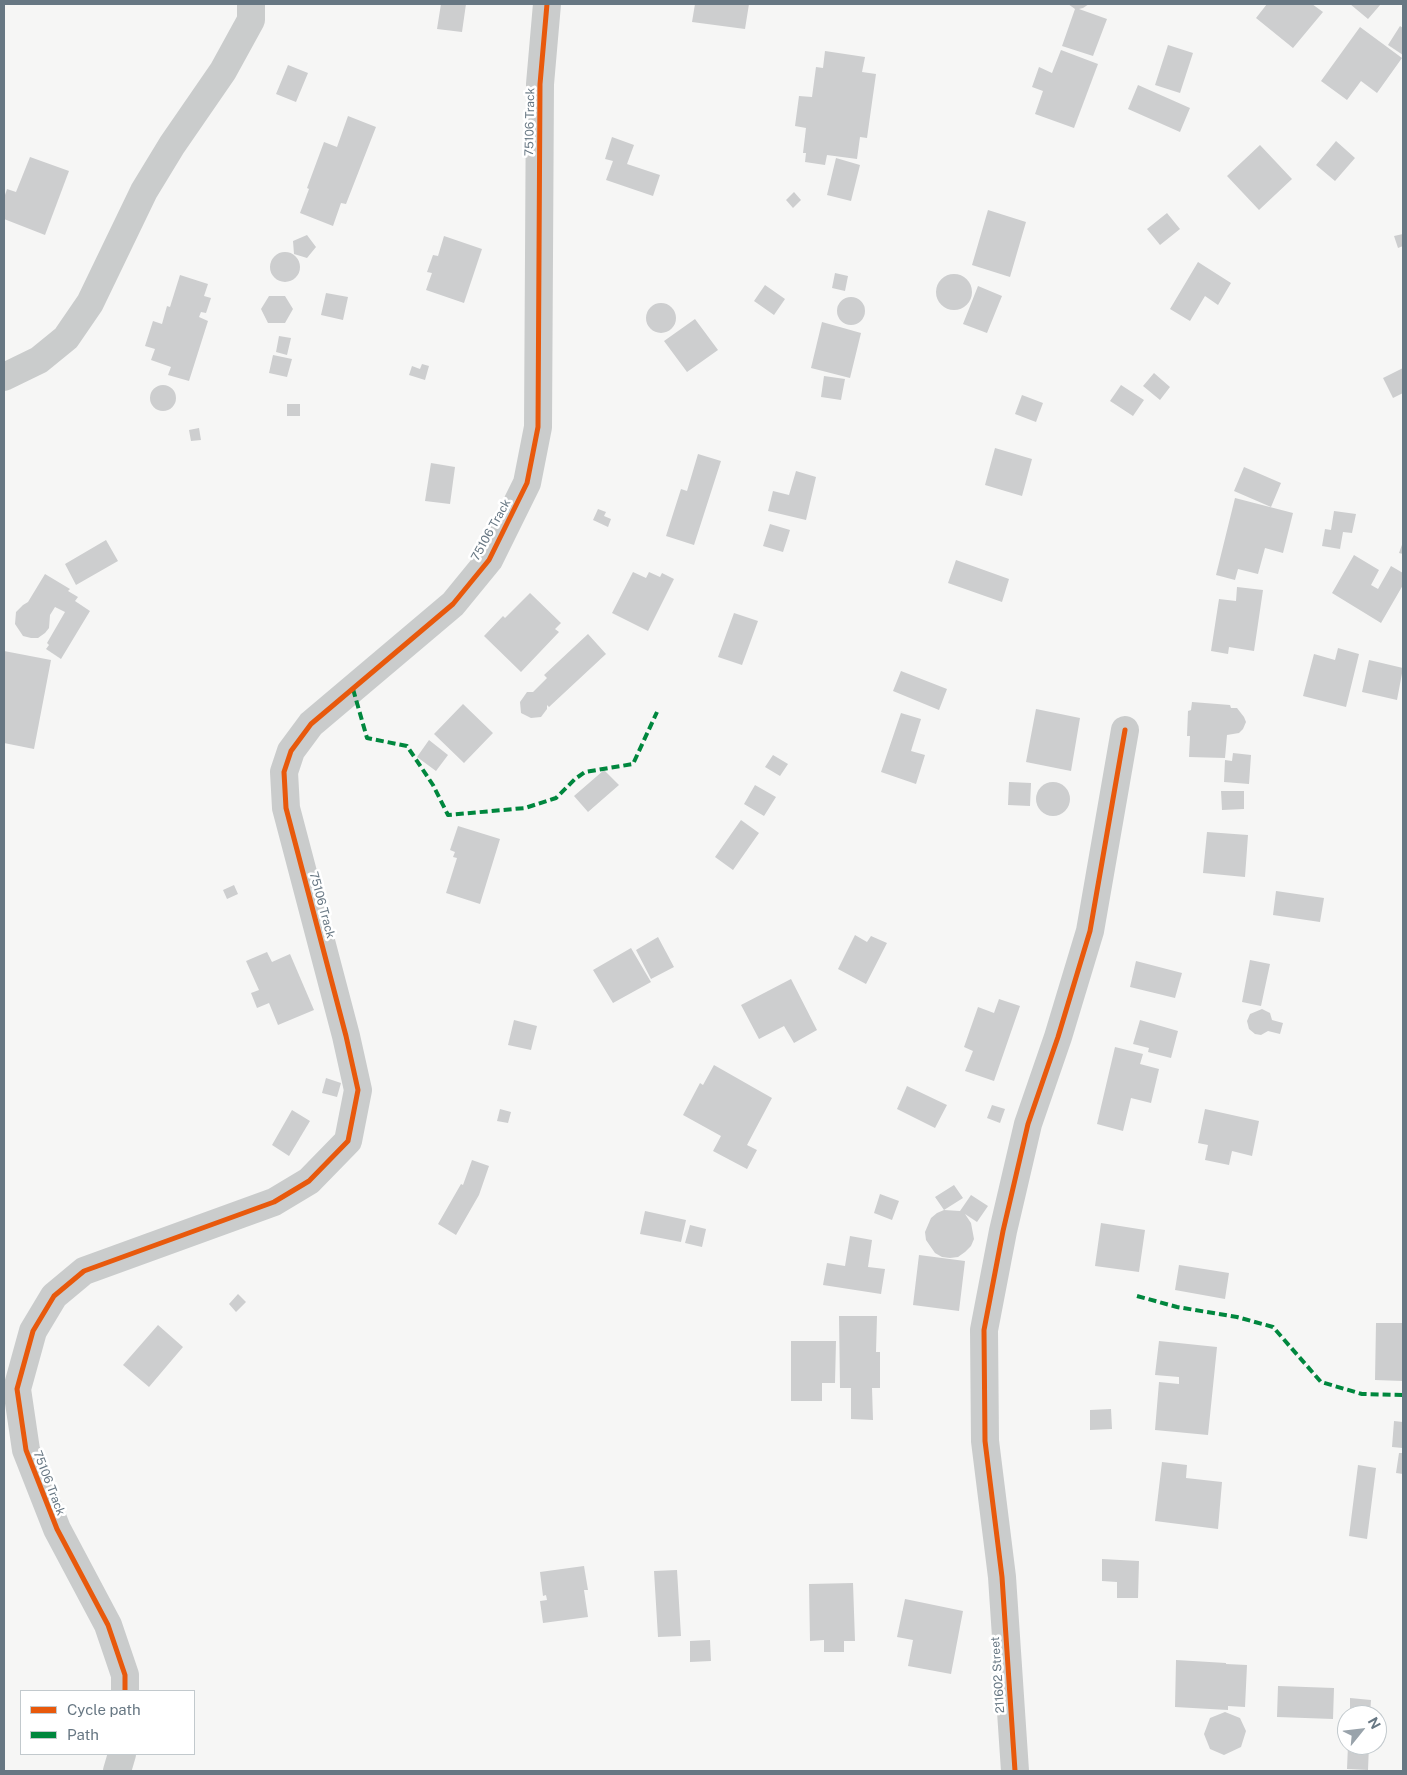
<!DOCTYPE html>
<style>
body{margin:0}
#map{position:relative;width:1407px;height:1775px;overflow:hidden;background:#f6f6f5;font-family:"Public Sans",sans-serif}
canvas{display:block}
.frame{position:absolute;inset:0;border:5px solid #677783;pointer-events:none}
.legend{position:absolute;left:20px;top:1690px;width:175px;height:65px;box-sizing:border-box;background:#fff;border:1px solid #c2c9cd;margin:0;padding:6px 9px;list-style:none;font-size:15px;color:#677783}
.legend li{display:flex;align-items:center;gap:10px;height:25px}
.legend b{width:25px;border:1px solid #c2c9cd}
.north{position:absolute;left:1337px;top:1705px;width:50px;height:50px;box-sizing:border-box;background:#fff;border:1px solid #c2c9cd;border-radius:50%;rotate:61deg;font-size:14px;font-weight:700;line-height:20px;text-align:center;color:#677783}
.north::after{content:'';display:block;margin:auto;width:18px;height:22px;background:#99a3ab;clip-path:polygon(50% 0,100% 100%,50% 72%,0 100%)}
</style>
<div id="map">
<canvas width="1407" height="1775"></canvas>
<div class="frame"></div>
<ul class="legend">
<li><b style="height:6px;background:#e8590c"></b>Cycle path</li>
<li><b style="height:6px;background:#00873e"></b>Path</li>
</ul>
<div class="north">N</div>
</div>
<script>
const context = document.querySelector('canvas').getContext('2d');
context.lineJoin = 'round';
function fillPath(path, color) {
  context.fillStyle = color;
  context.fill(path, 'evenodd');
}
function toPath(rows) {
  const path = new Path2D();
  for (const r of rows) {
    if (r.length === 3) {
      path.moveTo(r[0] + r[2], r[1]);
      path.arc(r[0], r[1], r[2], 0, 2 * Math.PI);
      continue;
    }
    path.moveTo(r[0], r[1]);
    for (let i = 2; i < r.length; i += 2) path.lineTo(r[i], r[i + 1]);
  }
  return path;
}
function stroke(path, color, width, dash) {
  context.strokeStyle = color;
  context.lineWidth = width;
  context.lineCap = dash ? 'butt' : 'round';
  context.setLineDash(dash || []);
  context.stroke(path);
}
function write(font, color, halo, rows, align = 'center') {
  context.font = font + ' "Public Sans",sans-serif';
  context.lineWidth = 5;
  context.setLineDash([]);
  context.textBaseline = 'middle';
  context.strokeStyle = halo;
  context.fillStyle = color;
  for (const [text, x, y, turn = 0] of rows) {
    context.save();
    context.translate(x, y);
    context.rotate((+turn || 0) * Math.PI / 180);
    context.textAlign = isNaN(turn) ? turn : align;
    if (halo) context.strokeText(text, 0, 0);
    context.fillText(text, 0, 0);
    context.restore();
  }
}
fillPath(toPath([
 [441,4,466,4,462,32,437,29],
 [695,4,749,4,745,29,692,22],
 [1068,4,1089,4,1083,8,1079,9,1107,19,1093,56,1062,46,1075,9],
 [1267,4,1312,4,1323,12,1293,48,1256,18],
 [1350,4,1381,4,1368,19],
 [1400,26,1403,28,1403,55,1388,45],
 [1360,27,1402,58,1377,93,1361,81,1347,100,1321,81],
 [1168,45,1193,53,1180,93,1155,85],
 [1061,50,1098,64,1074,128,1035,114,1043,91,1032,87,1039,67,1052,73],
 [825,51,865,57,862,72,876,74,867,138,860,137,857,159,827,155,825,165,805,162,806,153,803,153,806,128,795,126,799,96,812,97,816,67,823,68],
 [288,65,308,73,296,102,276,94],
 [1138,85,1190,108,1180,132,1128,109],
 [348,116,376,127,346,204,341,203,333,226,300,213,309,189,307,188,324,142,337,147],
 [612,137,634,145,627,164,660,175,653,196,606,180,613,161,605,159],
 [1336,141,1355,158,1335,181,1316,165],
 [1260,145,1292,179,1259,210,1227,176],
 [30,157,69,171,45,235,4,219,4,198,7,189,16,192],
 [836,158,860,165,851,201,827,195],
 [794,192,801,200,793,208,786,200],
 [988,210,1026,222,1010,277,972,265],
 [1167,213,1180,229,1160,245,1147,229],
 [1403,234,1403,246,1398,248,1394,236],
 [307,235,316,247,307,258,294,254,293,241],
 [444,236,482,249,464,303,426,290,432,273,427,272,433,255,438,256],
 [285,267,15],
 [1198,262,1231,283,1218,305,1205,296,1190,321,1170,309],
 [835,273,848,276,845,291,832,288],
 [954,292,18],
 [180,275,208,284,204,296,211,298,206,313,201,312,199,317,208,321,189,381,168,375,171,367,151,360,155,349,145,346,153,321,162,324,167,306,170,307],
 [765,285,785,299,774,315,754,301],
 [978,286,1002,296,987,333,963,324],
 [326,293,348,297,343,320,321,315],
 [269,296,285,296,293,309,285,323,268,323,261,309],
 [851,311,14],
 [661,318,15],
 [695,319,718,350,687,372,664,341],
 [822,322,861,333,850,378,811,368],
 [279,336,291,338,287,355,276,352],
 [273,355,292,359,287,377,269,373],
 [422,364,429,366,425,380,409,375,412,366,420,369],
 [1403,368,1403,393,1393,398,1383,378],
 [1154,373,1170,387,1160,400,1143,386],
 [824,376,845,379,841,400,821,397],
 [1121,385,1144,400,1133,416,1110,401],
 [163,398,13],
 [1022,395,1043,403,1036,422,1015,414],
 [287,404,300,404,300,416,287,416],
 [199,428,201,440,191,441,189,430],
 [995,448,1032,459,1022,496,985,485],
 [698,454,721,461,694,545,666,536,681,489,687,491],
 [431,463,455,467,450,504,425,501],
 [1244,467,1281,483,1271,507,1234,491],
 [796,471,816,477,806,520,768,511,773,491,789,495],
 [1235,498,1293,513,1283,553,1265,548,1258,574,1238,569,1235,580,1216,575],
 [598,509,606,512,604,516,611,519,608,527,593,520],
 [1334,511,1356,514,1352,533,1343,532,1340,549,1322,546,1325,529,1331,530],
 [770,524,790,530,783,552,763,546],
 [106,540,118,561,76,585,65,564],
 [1403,542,1403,554,1399,553],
 [1354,555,1379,570,1371,585,1378,589,1391,566,1403,573,1403,585,1381,623,1332,593],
 [956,560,1009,579,1002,602,948,583],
 [633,572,646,578,649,572,660,577,662,573,674,579,648,631,612,613],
 [45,574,70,589,68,591,78,597,75,601,90,611,61,659,46,649,49,645,47,643,65,612,55,607,50,615,49,628,45,633,38,638,31,638,23,636,15,624,16,612,23,605,28,602],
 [1237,587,1263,590,1254,651,1229,647,1228,654,1211,651,1219,599,1236,601],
 [530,593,561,623,555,629,559,632,521,672,484,636,503,616,505,618],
 [734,613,758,621,742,665,718,657],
 [588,634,606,654,549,707,547,705,547,709,541,717,531,718,521,713,520,702,527,692,533,692,547,678,544,675],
 [1338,648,1359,654,1346,707,1303,696,1314,654,1335,660],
 [4,651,51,660,34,749,4,743],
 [1369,660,1403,668,1397,700,1362,692],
 [901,671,947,689,939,710,893,691],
 [1192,702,1230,705,1231,708,1237,708,1244,717,1246,722,1243,729,1239,733,1227,735,1225,758,1189,757,1190,736,1187,736,1188,711,1191,710],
 [463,704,493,733,464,763,434,734],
 [1036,709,1080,718,1071,771,1026,762],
 [901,713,921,719,911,751,925,755,916,784,881,772],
 [429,740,448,755,436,771,417,757],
 [1233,753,1251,755,1249,784,1224,782,1225,760,1232,761],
 [773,755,788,764,780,776,765,767],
 [604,770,619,785,588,812,574,796],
 [1053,799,17],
 [1009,782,1031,783,1030,806,1008,805],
 [755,785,776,797,764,816,744,804],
 [1221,791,1244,791,1244,809,1222,810],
 [741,820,759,833,733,870,715,857],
 [458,826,500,839,480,904,446,893,457,858,453,857,455,852,450,850],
 [1207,832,1248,835,1245,877,1203,873],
 [234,885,238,894,227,899,223,890],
 [1276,891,1324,898,1320,922,1273,915],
 [855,935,867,942,871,936,887,943,866,984,838,969],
 [658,937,674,967,651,979,636,950],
 [631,948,651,982,613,1003,593,970],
 [267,952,272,962,290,954,314,1010,278,1025,269,1003,257,1008,251,993,259,990,246,961],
 [1250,960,1270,964,1261,1006,1242,1002],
 [1136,961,1182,973,1175,998,1130,987],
 [791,979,817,1030,794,1043,784,1026,759,1039,741,1005],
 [999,999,1020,1006,994,1081,965,1071,973,1051,964,1047,978,1007,994,1013],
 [1262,1009,1270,1013,1272,1020,1283,1023,1280,1034,1268,1031,1261,1035,1255,1034,1249,1029,1247,1021,1250,1014],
 [514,1020,537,1026,531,1050,508,1045],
 [1140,1020,1178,1031,1171,1058,1148,1052,1149,1048,1133,1044],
 [1115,1047,1143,1054,1140,1064,1159,1069,1151,1103,1131,1098,1123,1131,1097,1124],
 [714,1065,772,1098,747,1145,757,1150,747,1169,713,1151,721,1136,683,1115,700,1083,703,1085],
 [326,1078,341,1083,337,1097,322,1093],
 [907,1086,947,1105,935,1128,897,1109],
 [992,1105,1005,1109,1000,1123,987,1118],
 [500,1109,511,1112,508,1123,497,1121],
 [1205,1109,1259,1121,1252,1156,1232,1151,1229,1165,1205,1160,1208,1145,1198,1143],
 [292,1110,310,1121,289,1156,272,1145],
 [472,1160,489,1166,479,1195,456,1235,438,1224,461,1184,463,1185],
 [954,1185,963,1198,944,1210,960,1211,971,1195,988,1206,977,1222,965,1214,971,1223,974,1239,971,1246,965,1252,958,1257,950,1258,942,1257,935,1253,926,1240,925,1232,931,1218,937,1213,944,1210,935,1197],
 [880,1194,899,1201,892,1220,874,1213],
 [645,1211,686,1220,681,1242,640,1234],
 [1101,1223,1145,1230,1139,1272,1095,1266],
 [690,1225,706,1229,702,1247,685,1243],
 [850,1236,872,1240,868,1267,885,1269,881,1294,823,1285,827,1263,845,1266],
 [919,1255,965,1261,959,1311,913,1305],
 [1179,1265,1229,1273,1225,1299,1175,1290],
 [238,1294,246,1302,236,1312,229,1304],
 [839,1316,877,1316,876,1352,880,1352,880,1388,872,1388,873,1420,851,1419,851,1388,840,1388],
 [1376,1323,1403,1323,1403,1381,1375,1380],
 [158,1325,183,1347,149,1387,123,1365],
 [791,1341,836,1341,835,1383,822,1383,822,1401,791,1401],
 [1159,1341,1217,1347,1208,1435,1155,1430,1159,1382,1179,1384,1179,1377,1155,1375],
 [1111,1409,1112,1429,1090,1430,1090,1410],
 [1394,1421,1403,1422,1403,1448,1392,1447],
 [1399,1453,1403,1453,1403,1474,1396,1473],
 [1162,1462,1187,1465,1186,1478,1222,1482,1218,1529,1155,1521],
 [1358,1465,1376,1468,1367,1539,1349,1536],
 [1102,1559,1139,1561,1138,1598,1117,1598,1117,1582,1102,1581],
 [584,1566,588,1590,584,1590,588,1617,543,1623,540,1601,547,1600,546,1595,543,1596,540,1572],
 [677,1570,681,1636,658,1637,654,1571],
 [853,1583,855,1641,844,1641,844,1652,824,1652,824,1640,810,1641,809,1584],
 [905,1599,963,1611,951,1674,908,1666,913,1640,897,1637],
 [710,1640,711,1661,690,1662,690,1641],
 [1176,1660,1226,1663,1226,1664,1247,1665,1245,1707,1228,1706,1228,1710,1175,1707],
 [1278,1686,1334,1688,1333,1719,1277,1717],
 [1350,1698,1371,1700,1370,1715,1350,1715],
 [1225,1712,1240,1718,1246,1731,1241,1747,1224,1755,1210,1749,1204,1734,1210,1718],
 [1348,1745,1369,1745,1368,1770,1347,1769]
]), '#cdcecf');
stroke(toPath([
 [4,377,39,360,66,338,90,303,144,191,172,145,223,71,251,20,251,4],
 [125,1691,125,1675,108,1625,57,1529,26,1450,17,1389,33,1331,54,1296,84,1271,274,1202,309,1181,348,1141,358,1090,346,1036,286,808,284,772,291,751,311,724,453,604,489,560,527,483,538,427,540,84,547,4],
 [117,1771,122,1754],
 [1015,1771,1002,1577,985,1441,984,1330,1003,1231,1028,1124,1058,1037,1090,931,1125,730]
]), '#cacccc', 28);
stroke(toPath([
 [353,689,367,738,407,746,433,785,448,815,525,808,556,798,575,779,585,772,633,764,657,712],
 [1137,1296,1177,1307,1237,1317,1273,1327,1321,1382,1362,1394,1403,1395]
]), '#00873e', 4, [8, 4]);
stroke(toPath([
 [125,1691,125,1675,108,1625,57,1529,26,1450,17,1389,33,1331,54,1296,84,1271,274,1202,309,1181,348,1141,358,1090,346,1036,286,808,284,772,291,751,311,724,453,604,489,560,527,483,538,427,540,84,547,4],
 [1015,1771,1002,1577,985,1441,984,1330,1003,1231,1028,1124,1058,1037,1090,931,1125,730]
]), '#e8590c', 5);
write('12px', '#677783', '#fff', [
 ["75106 Track",530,122,-89],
 ["75106 Track",491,530,-61],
 ["75106 Track",322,905,75],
 ["75106 Track",49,1483,69],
 ["211602 Street",998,1675,-94]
]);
</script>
